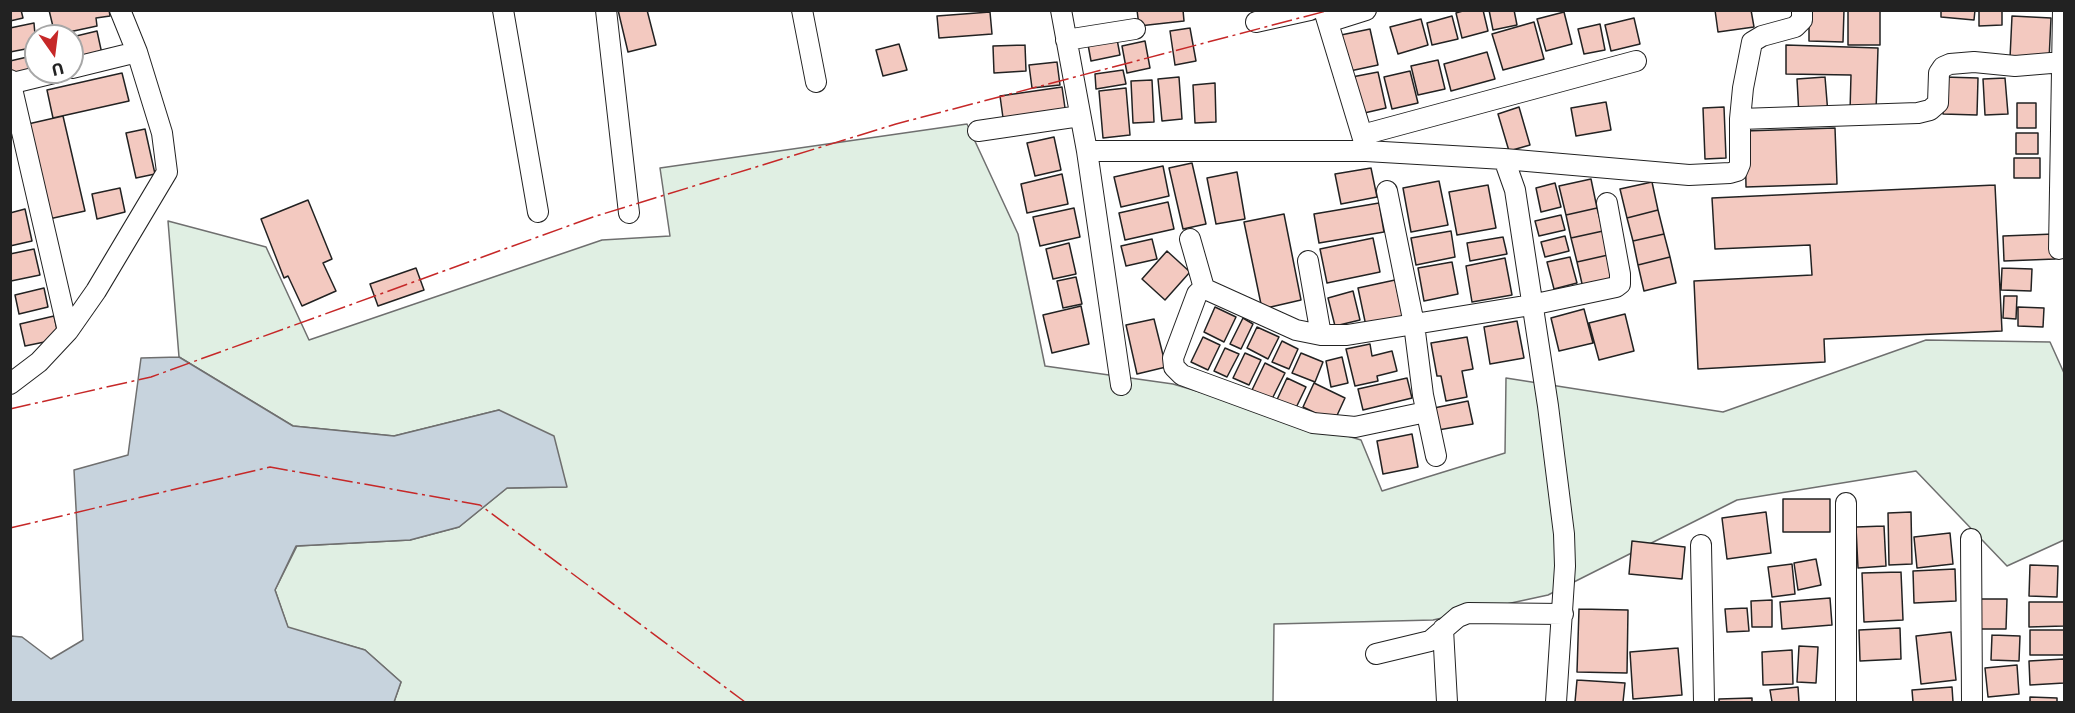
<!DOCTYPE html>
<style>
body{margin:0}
#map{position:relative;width:2075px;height:713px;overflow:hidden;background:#fff;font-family:Commissioner,sans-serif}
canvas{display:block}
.frame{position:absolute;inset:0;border:12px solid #222;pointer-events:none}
.north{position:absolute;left:24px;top:24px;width:60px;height:60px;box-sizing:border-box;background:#fff;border:2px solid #a7a7a7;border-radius:50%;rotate:166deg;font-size:16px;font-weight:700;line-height:24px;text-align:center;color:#222}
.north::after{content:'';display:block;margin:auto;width:21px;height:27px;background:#c62828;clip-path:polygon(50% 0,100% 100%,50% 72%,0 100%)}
</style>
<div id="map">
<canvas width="2075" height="713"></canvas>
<div class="frame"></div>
<div class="north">U</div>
</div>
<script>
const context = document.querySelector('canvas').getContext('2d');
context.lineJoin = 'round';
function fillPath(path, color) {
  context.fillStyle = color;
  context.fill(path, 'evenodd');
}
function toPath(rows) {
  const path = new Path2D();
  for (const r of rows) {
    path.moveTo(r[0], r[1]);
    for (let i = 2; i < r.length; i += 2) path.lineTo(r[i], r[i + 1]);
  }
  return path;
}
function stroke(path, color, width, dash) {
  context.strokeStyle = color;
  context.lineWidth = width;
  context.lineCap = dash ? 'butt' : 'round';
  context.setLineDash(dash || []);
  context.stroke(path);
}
const green = toPath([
 [967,124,1018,234,1045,366,1173,384,1361,440,1382,491,1505,453,1506,378,1723,412,1926,340,2050,342,2064,373,2064,540,2007,566,1916,471,1737,500,1548,595,1433,620,1274,624,1273,702,394,702,401,682,365,650,288,628,275,590,297,546,410,540,459,527,507,488,566,487,499,410,394,436,293,426,179,357,168,221,266,247,309,340,602,240,670,236,660,168,967,124]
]);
fillPath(green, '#e0efe3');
stroke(green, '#6f6f6f', 1.5);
const water = toPath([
 [179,357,293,426,394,436,499,410,554,436,567,487,507,488,459,527,410,540,296,546,275,590,288,627,365,650,401,682,394,702,11,702,11,636,22,637,51,659,83,640,74,470,128,455,141,358,179,357]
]);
fillPath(water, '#c7d3dd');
stroke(water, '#6f6f6f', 1.5);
const building = toPath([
 [10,10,21,10,23,18,10,21,10,10],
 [49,10,109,10,110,16,96,18,97,26,55,35,49,10],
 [618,10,647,10,656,45,628,52,618,10],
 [1137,10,1183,10,1184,21,1139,26,1137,10],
 [1466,10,1483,10,1488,31,1462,38,1456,13,1466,10],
 [1489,10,1514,10,1517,25,1493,30,1489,10],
 [1715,10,1751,10,1754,27,1718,32,1715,10],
 [1809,10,1844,10,1843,42,1809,41,1809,10],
 [1848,10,1880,10,1880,45,1848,45,1848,10],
 [1941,10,1975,10,1974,20,1941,17,1941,10],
 [1979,10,2002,10,2002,25,1979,26,1979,10],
 [990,12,992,34,939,38,937,16,990,12],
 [1564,12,1572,44,1546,51,1537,19,1564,12],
 [1452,16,1458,39,1432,45,1427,23,1452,16],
 [2012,16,2051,18,2049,60,2010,58,2012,16],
 [1634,18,1640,44,1611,51,1605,25,1634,18],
 [1421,19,1428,45,1398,54,1390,27,1421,19],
 [1534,22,1544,59,1503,70,1492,34,1534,22],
 [34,23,36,47,10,52,10,28,34,23],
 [1600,24,1605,50,1584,54,1578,29,1600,24],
 [1190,28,1196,61,1175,65,1170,31,1190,28],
 [1370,29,1378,65,1350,71,1341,35,1370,29],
 [97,31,102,54,72,61,72,37,97,31],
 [1116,34,1120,55,1091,61,1087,39,1116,34],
 [1145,41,1150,68,1127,73,1122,46,1145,41],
 [899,44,907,70,883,76,876,50,899,44],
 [1025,45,1026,71,994,73,993,46,1025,45],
 [1786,45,1878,48,1876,112,1850,111,1851,75,1786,74,1786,45],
 [1487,52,1495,79,1451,91,1444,64,1487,52],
 [36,55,36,69,12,74,10,61,36,55],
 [1438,60,1445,89,1418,95,1411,66,1438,60],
 [1057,62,1060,85,1032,88,1029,65,1057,62],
 [1123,70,1126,84,1096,89,1095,74,1123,70],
 [1410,71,1418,103,1392,109,1384,77,1410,71],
 [1378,72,1386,108,1360,114,1352,77,1378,72],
 [122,73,129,101,53,118,47,90,122,73],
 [1179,77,1182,119,1162,121,1158,79,1179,77],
 [1825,77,1828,114,1799,116,1797,79,1825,77],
 [1944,77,1978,78,1977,115,1943,114,1944,77],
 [2005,78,2008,114,1985,115,1983,79,2005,78],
 [1152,80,1154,122,1133,123,1131,81,1152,80],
 [1215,83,1216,122,1195,123,1193,85,1215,83],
 [1062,87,1066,115,1004,125,1000,96,1062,87],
 [1126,88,1130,135,1103,138,1099,91,1126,88],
 [1606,102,1611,130,1576,136,1571,108,1606,102],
 [2017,103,2036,103,2036,128,2017,128,2017,103],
 [1519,107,1530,145,1509,151,1498,114,1519,107],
 [1724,107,1726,158,1705,159,1703,108,1724,107],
 [63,116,85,211,49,219,28,124,63,116],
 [1835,128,1837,184,1746,187,1745,131,1835,128],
 [145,129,155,174,136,178,126,133,145,129],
 [2016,133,2038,133,2038,154,2016,154,2016,133],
 [1054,137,1061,170,1035,176,1027,143,1054,137],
 [2014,158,2040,158,2040,178,2014,178,2014,158],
 [1192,163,1206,224,1183,229,1169,168,1192,163],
 [1163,166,1169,196,1121,207,1114,177,1163,166],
 [1371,168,1377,197,1341,204,1335,174,1371,168],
 [1237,172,1245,219,1216,224,1207,178,1237,172],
 [1062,174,1068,204,1027,213,1021,184,1062,174],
 [1591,179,1597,208,1566,215,1559,186,1591,179],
 [1439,181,1448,225,1411,232,1403,188,1439,181],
 [1652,182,1658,210,1627,218,1620,189,1652,182],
 [1555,183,1561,207,1541,212,1536,188,1555,183],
 [1488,185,1496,228,1457,235,1449,192,1488,185],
 [1995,185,2002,331,1824,339,1825,362,1698,369,1694,281,1812,275,1810,245,1715,249,1712,198,1995,185],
 [120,188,125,212,97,219,92,194,120,188],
 [308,200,332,259,323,263,336,291,302,306,288,276,284,278,261,219,308,200],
 [1168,202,1174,229,1125,240,1119,213,1168,202],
 [1379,203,1384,232,1319,243,1314,214,1379,203],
 [1074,208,1080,237,1040,246,1033,217,1074,208],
 [1597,208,1603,231,1571,238,1566,215,1597,208],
 [25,209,32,241,10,246,10,213,25,209],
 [1658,210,1664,234,1633,241,1627,218,1658,210],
 [1284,214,1301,300,1262,309,1244,222,1284,214],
 [1561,215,1565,230,1539,236,1535,221,1561,215],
 [1451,231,1455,257,1416,265,1411,238,1451,231],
 [1603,231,1608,255,1577,262,1571,238,1603,231],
 [1664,234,1670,257,1638,265,1633,241,1664,234],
 [2054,234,2055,259,2004,261,2003,236,2054,234],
 [1565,236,1569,251,1545,257,1541,242,1565,236],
 [1503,237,1507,254,1470,261,1467,243,1503,237],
 [1373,238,1380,272,1327,283,1320,249,1373,238],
 [1152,239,1157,259,1126,266,1121,246,1152,239],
 [1069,243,1076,274,1053,279,1046,249,1069,243],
 [34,249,40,275,11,281,10,254,34,249],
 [1167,251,1190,272,1165,300,1142,279,1167,251],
 [1608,255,1614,281,1583,288,1577,262,1608,255],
 [1570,257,1577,283,1554,289,1547,262,1570,257],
 [1670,257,1676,283,1644,291,1638,265,1670,257],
 [1505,258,1512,295,1472,302,1466,266,1505,258],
 [1452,262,1458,294,1424,301,1418,268,1452,262],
 [416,268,424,290,378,306,370,284,416,268],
 [2002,268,2032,269,2031,291,2001,290,2002,268],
 [1076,277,1082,304,1063,308,1057,281,1076,277],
 [1395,280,1403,317,1366,326,1358,288,1395,280],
 [44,288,48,307,19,314,15,295,44,288],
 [1353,291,1360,320,1335,326,1328,298,1353,291],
 [2004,296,2017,296,2016,319,2003,318,2004,296],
 [1081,306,1089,344,1052,353,1043,315,1081,306],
 [1215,307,1236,317,1224,342,1204,332,1215,307],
 [2018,307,2044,308,2043,327,2018,326,2018,307],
 [1584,309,1593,343,1559,351,1551,318,1584,309],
 [1625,314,1634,351,1599,360,1589,323,1625,314],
 [54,316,59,339,25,346,20,324,54,316],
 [1243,318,1253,324,1241,349,1230,344,1243,318],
 [1154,319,1166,367,1137,374,1126,325,1154,319],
 [1517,321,1524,358,1490,364,1484,327,1517,321],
 [1257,327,1279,337,1268,359,1247,348,1257,327],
 [1203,337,1220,345,1208,370,1191,362,1203,337],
 [1467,337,1473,369,1462,371,1467,397,1446,401,1441,376,1437,376,1431,343,1467,337],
 [1282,341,1298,349,1289,369,1272,362,1282,341],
 [1370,344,1372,356,1392,351,1397,371,1377,376,1378,381,1355,386,1346,349,1370,344],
 [1225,348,1239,354,1227,377,1214,371,1225,348],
 [1245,353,1261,360,1249,385,1233,378,1245,353],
 [1301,353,1323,362,1315,382,1292,373,1301,353],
 [1342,357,1348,383,1331,387,1326,361,1342,357],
 [1265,363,1285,373,1272,399,1252,390,1265,363],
 [1287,378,1306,387,1293,414,1275,404,1287,378],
 [1407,378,1412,398,1363,410,1358,389,1407,378],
 [1314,383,1345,398,1334,422,1303,407,1314,383],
 [1468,401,1473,424,1438,430,1434,408,1468,401],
 [1412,434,1418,467,1383,474,1377,441,1412,434],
 [1783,499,1830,499,1830,532,1783,532,1783,499],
 [1766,512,1771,553,1727,559,1722,518,1766,512],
 [1911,512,1912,564,1889,565,1888,513,1911,512],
 [1884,526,1886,566,1858,568,1856,527,1884,526],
 [1950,533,1953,564,1917,568,1914,537,1950,533],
 [1632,541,1685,547,1682,579,1629,574,1632,541],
 [1816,559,1821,585,1798,590,1794,563,1816,559],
 [1792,564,1795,594,1772,597,1768,567,1792,564],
 [2030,565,2058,566,2057,597,2029,596,2030,565],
 [1955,569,1956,601,1914,603,1913,571,1955,569],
 [1901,572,1903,620,1864,622,1862,573,1901,572],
 [1830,598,1832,625,1782,629,1780,602,1830,598],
 [1980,599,2007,599,2006,629,1980,629,1980,599],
 [1772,600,1772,627,1752,627,1751,601,1772,600],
 [2029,602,2064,602,2064,626,2029,627,2029,602],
 [1747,608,1749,631,1727,632,1725,609,1747,608],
 [1579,609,1628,610,1627,673,1577,672,1579,609],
 [1900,628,1901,659,1860,661,1859,630,1900,628],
 [2030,630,2064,630,2064,655,2030,655,2030,630],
 [1951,632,1956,680,1921,684,1916,636,1951,632],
 [1992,635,2020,636,2019,661,1991,660,1992,635],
 [1799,646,1818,647,1816,683,1797,682,1799,646],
 [1678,648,1682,695,1633,699,1630,652,1678,648],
 [1792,650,1793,684,1763,685,1762,652,1792,650],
 [2064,659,2064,683,2030,685,2029,661,2064,659],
 [2017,665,2019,694,1988,697,1985,668,2017,665],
 [1577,680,1625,683,1623,702,1575,702,1577,680],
 [1798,687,1799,702,1772,702,1770,690,1798,687],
 [1952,687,1953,702,1913,702,1912,690,1952,687],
 [2030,697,2057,698,2057,702,2030,702,2030,697],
 [1752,698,1752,702,1719,702,1719,699,1752,698]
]);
fillPath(building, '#f3c9c0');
stroke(building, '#222', 1.5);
const minor = toPath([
 [503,10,538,212],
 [606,10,629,213],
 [802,10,816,82],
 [1061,10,1087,151,1121,385],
 [1324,10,1365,145],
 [1256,22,1310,10],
 [1328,22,1366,10],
 [1066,40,1135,29],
 [72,68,137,52],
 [10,80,68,331],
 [13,83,58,72],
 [1740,119,1743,88,1752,42,1762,36,1795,27,1802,20,1802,10],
 [978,131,1080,116],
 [1362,135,1636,61],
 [1087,151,1366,151,1504,159,1689,175,1730,173,1737,171,1740,164,1740,119,1918,113,1930,110,1938,103,1939,73,1943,67,1950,64,1974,62,2015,66,2063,62],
 [1504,159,1515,190,1548,406,1564,534,1565,566,1556,702],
 [1387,191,1414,324,1423,395,1436,456],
 [1190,239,1204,288],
 [2059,249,2063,10],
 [1308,261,1321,335],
 [10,384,39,362,68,331,96,291,167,172,162,133,137,52,120,10],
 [1426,412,1355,427,1313,423,1182,375,1174,367,1173,358,1197,294,1203,288,1296,330,1321,335,1347,335,1531,305,1616,287,1620,284,1620,274,1607,203],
 [1846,503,1846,702],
 [1971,539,1972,702],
 [1701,545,1704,702],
 [1443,629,1447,702],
 [1376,654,1430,641,1458,617,1468,613,1563,614]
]);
stroke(minor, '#222', 22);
stroke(minor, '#fff', 20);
stroke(toPath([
 [10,409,151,377,593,217,896,124,1330,10],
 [10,528,270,467,480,505,745,702]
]), '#c62828', 1.5, [21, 4.5, 3, 4.5]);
</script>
